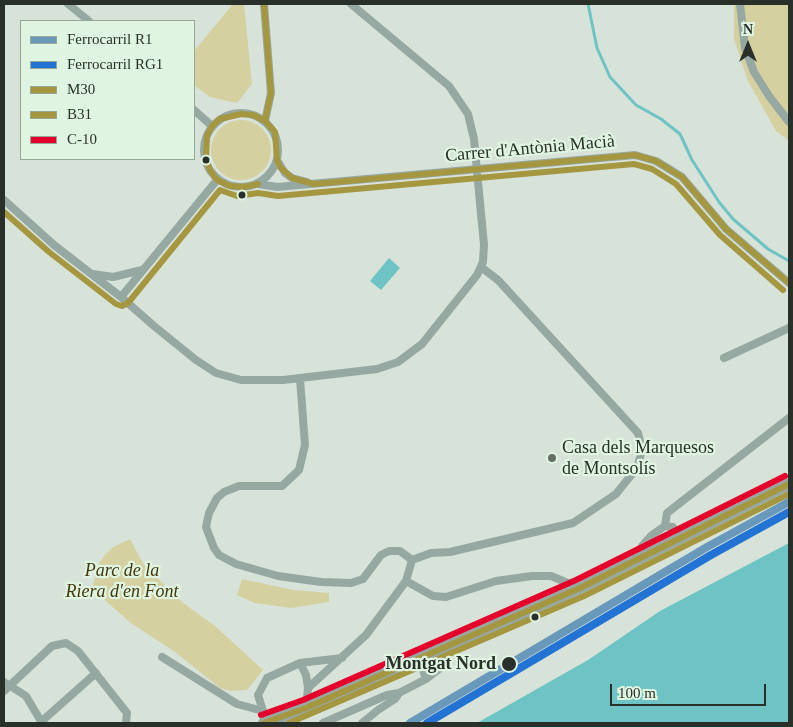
<!DOCTYPE html>
<meta charset="utf-8">
<style>
body{margin:0}
#map{position:relative;width:793px;height:727px;overflow:hidden;background:#d7e3d8;font-family:Georgia,serif}
canvas{display:block}
.frame{position:absolute;inset:0;border:5px solid #283029;pointer-events:none}
.legend{position:absolute;left:20px;top:20px;width:175px;height:140px;box-sizing:border-box;background:#dff5e1;border:1px solid #96a697;margin:0;padding:6px 9px;list-style:none;font-size:15px;color:#283029}
.legend li{display:flex;align-items:center;gap:10px;height:25px}
.legend b{width:25px;border:1px solid #96a697}
.north{position:absolute;left:723px;top:20px;width:50px;height:50px;-webkit-text-stroke:4px #dff5e1;paint-order:stroke;rotate:0deg;font-size:14px;font-weight:700;line-height:20px;text-align:center;color:#283029}
.north::after{content:'';display:block;margin:auto;width:18px;height:22px;background:#283029;clip-path:polygon(50% 0,100% 100%,50% 72%,0 100%)}
.scale{position:absolute;left:610px;top:684px;width:156px;height:22px;box-sizing:border-box;border:2px solid #283029;border-top:0;padding-left:6px;font-size:15px;line-height:18px;white-space:nowrap;color:#283029;-webkit-text-stroke:4px #dff5e1;paint-order:stroke}
</style>
<div id="map">
<canvas width="793" height="727"></canvas>
<div class="frame"></div>
<ul class="legend">
<li><b style="height:6px;background:#6899bb"></b>Ferrocarril R1</li>
<li><b style="height:6px;background:#2373d5"></b>Ferrocarril RG1</li>
<li><b style="height:6px;background:#a59740"></b>M30</li>
<li><b style="height:6px;background:#a59740"></b>B31</li>
<li><b style="height:6px;background:#e4002b"></b>C-10</li>
</ul>
<div class="north">N</div>
<div class="scale">100 m</div>
</div>
<script>
const context = document.querySelector('canvas').getContext('2d');
context.lineJoin = 'round';
function fillPath(path, color) {
  context.fillStyle = color;
  context.fill(path, 'evenodd');
}
function toPath(rows) {
  const path = new Path2D();
  for (const r of rows) {
    if (r.length === 3) {
      path.moveTo(r[0] + r[2], r[1]);
      path.arc(r[0], r[1], r[2], 0, 2 * Math.PI);
      continue;
    }
    path.moveTo(r[0], r[1]);
    for (let i = 2; i < r.length; i += 2) path.lineTo(r[i], r[i + 1]);
  }
  return path;
}
function stroke(path, color, width, dash) {
  context.strokeStyle = color;
  context.lineWidth = width;
  context.lineCap = dash ? 'butt' : 'round';
  context.setLineDash(dash || []);
  context.stroke(path);
}
function write(font, color, halo, rows, align = 'center') {
  context.font = font + ' Georgia,serif';
  context.lineWidth = 4.5;
  context.setLineDash([]);
  context.textBaseline = 'middle';
  context.strokeStyle = halo;
  context.fillStyle = color;
  for (const [text, x, y, turn = 0] of rows) {
    context.save();
    context.translate(x, y);
    context.rotate((+turn || 0) * Math.PI / 180);
    context.textAlign = isNaN(turn) ? turn : align;
    if (halo) context.strokeText(text, 0, 0);
    context.fillText(text, 0, 0);
    context.restore();
  }
}
fillPath(toPath([
 [233,4,244,4,252,84,237,103,210,97,194,85,194,51],
 [734,4,789,4,789,141,776,131,748,81,734,39],
 [241,150,30],
 [130,539,144,565,183,603,215,626,263,670,247,690,230,691,220,688,175,652,131,623,92,589,98,566,104,556,113,547],
 [242,579,293,590,329,593,329,602,291,608,255,603,237,595]
]), '#d5d0a0');
fillPath(toPath([
 [389,258,400,268,381,290,370,281],
 [789,543,789,723,477,723,588,660,660,611]
]), '#6ec3c4');
stroke(toPath([
 [588,4,597,48,610,77,636,105,661,119,680,134,692,160,719,202,733,219,768,249,789,261]
]), '#6ec3c4', 3);
stroke(toPath([
 [68,4,89,21],
 [264,4,271,93,265,121],
 [740,4,745,48,754,72,769,96,789,122],
 [194,110,212,126],
 [241,150,37],
 [277,160,285,173,292,178,307,182],
 [258,184,277,187,635,155,656,161,682,177,726,229,789,283],
 [4,200,54,245,121,297,154,326,196,360,216,373,241,380,283,380,377,369,398,362,422,344,477,275,483,262,484,245,474,139,468,114,449,86,351,4],
 [93,274,113,277,142,270],
 [121,297,217,180],
 [724,358,789,328],
 [300,379,305,445,299,470,282,486,239,486,224,492,217,498,209,513,206,527,214,548,219,555,236,564,278,576,321,582,351,583,363,579,381,555,389,551,400,551,412,560],
 [665,526,667,513,789,418],
 [412,560,431,553,450,552,573,523,616,494,637,468,642,450,638,433,498,280,481,267],
 [641,560,642,546,652,535,665,526,673,527,682,538],
 [406,581,433,596,446,597,496,581,532,576,551,576,580,588],
 [162,657,237,704,263,711],
 [419,658,426,679],
 [300,663,306,675,308,688],
 [4,682,26,696,42,723],
 [4,691,52,646,66,643,78,651,127,713,126,723],
 [306,708,308,688,366,635,406,581,412,560],
 [263,711,258,695,267,678,300,663,342,658],
 [42,721,96,673],
 [323,723,387,695,399,693],
 [362,723,378,710,395,699,399,693,426,679,444,665,448,645]
]), '#96a8a2', 8);
stroke(toPath([
 [264,723,306,708,580,588,789,484]
]), '#96a8a1', 12);
stroke(toPath([
 [264,4,271,93,265,121],
 [258,184,244,187,230,186,217,180,210,170,206,160,207,136,212,126,220,119,241,114,253,115,265,121,275,132,277,160,280,167,292,178,314,184,635,155,656,161,682,177,726,229,789,283],
 [264,723,306,708,580,588,789,484]
]), '#a59740', 6);
stroke(toPath([
 [4,212,49,252,116,304,122,306,128,303,220,190,237,196,258,193,278,196,634,164,652,169,676,184,720,235,783,290],
 [289,723,584,596,789,494]
]), '#a59740', 6);
stroke(toPath([
 [261,715,303,700,576,580,785,476]
]), '#e4002b', 6);
stroke(toPath([
 [410,723,707,547,789,502]
]), '#6899bb', 8);
stroke(toPath([
 [427,723,711,555,789,512]
]), '#2373d5', 8);
for (const [x, y, r, color] of [
 [206,160,4.5,"#283029"],
 [242,195,4.5,"#283029"],
 [552,458,5,"#656f66"],
 [535,617,4.5,"#283029"],
 [509,664,8,"#283029"]
]) {
  const dot = new Path2D();
  dot.arc(x, y, r, 0, 2 * Math.PI);
  context.fillStyle = color;
  context.fill(dot);
  stroke(dot, '#dff5e1', 2);
}
write('18px', '#283029', '#dff5e1', [
 ["Carrer d'Antònia Macià",530,149,-5]
]);
write('18px', '#283029', '#dff5e1', [
 ["Casa dels Marquesos",562,448],
 ["de Montsolís",562,469]
], 'left');
write('italic 18px', '#43380b', '#dff5e1', [
 ["Parc de la",122,571],
 ["Riera d'en Font",122,592]
]);
write('bold 18px', '#283029', '#dff5e1', [
 ["Montgat Nord",496,664]
], 'right');
</script>
